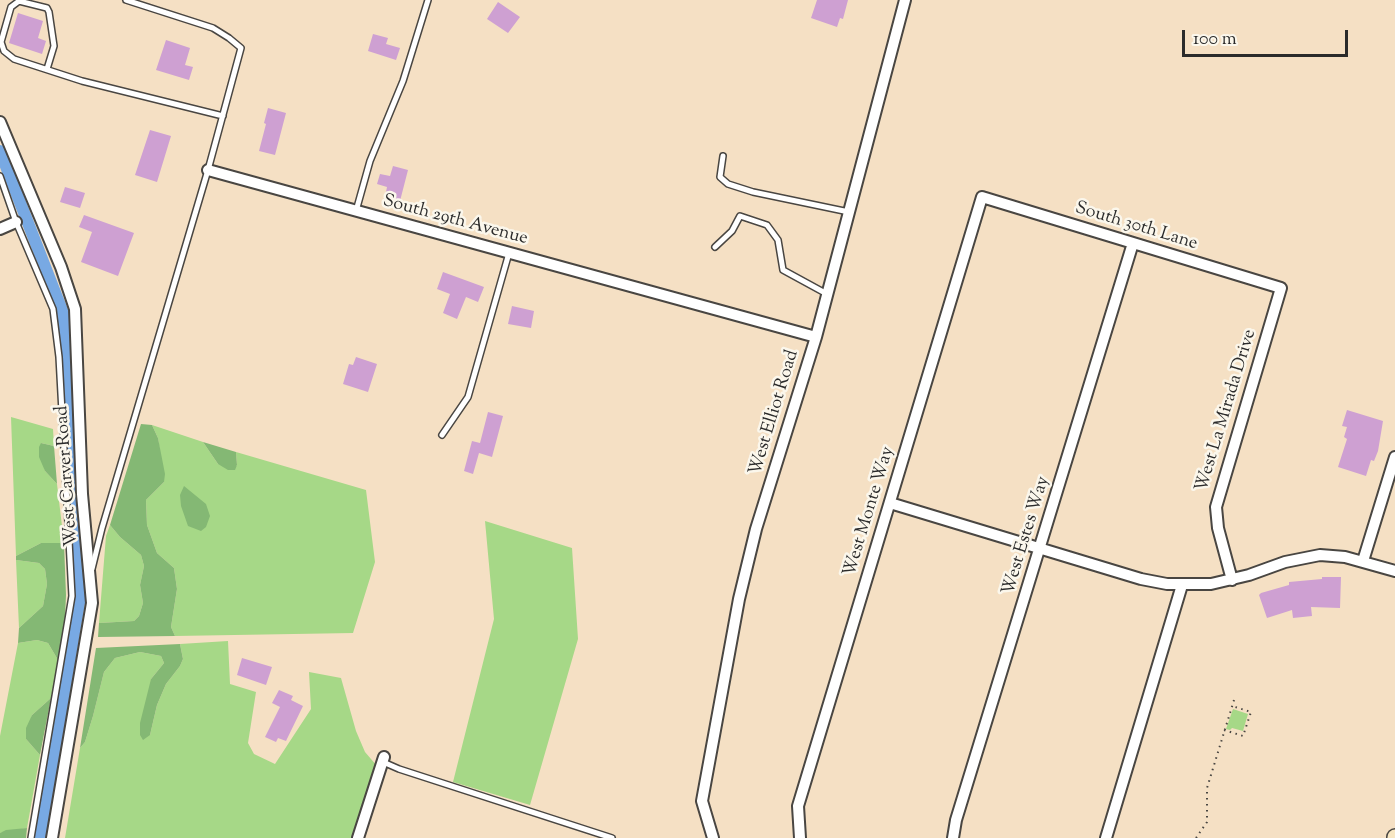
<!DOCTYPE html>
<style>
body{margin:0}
#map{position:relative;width:1395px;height:838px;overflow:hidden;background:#f5e0c4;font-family:"Sorts Mill Goudy",serif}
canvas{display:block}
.scale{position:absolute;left:1182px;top:30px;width:166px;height:27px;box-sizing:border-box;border:3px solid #2b2b2b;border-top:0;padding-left:8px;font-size:18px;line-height:21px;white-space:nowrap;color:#2b2b2b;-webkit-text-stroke:4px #fbf7ec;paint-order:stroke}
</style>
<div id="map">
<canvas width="1395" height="838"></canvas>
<div class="scale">100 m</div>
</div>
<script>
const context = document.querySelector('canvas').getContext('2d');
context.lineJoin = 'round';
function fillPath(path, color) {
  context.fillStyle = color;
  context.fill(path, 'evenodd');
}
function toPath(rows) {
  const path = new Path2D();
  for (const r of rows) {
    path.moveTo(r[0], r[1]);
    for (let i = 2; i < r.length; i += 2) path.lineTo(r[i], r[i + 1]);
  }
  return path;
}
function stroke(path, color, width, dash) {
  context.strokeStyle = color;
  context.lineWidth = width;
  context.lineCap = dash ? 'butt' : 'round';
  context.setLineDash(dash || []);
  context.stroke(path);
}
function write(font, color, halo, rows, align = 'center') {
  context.font = font + ' "Sorts Mill Goudy",serif';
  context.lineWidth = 5;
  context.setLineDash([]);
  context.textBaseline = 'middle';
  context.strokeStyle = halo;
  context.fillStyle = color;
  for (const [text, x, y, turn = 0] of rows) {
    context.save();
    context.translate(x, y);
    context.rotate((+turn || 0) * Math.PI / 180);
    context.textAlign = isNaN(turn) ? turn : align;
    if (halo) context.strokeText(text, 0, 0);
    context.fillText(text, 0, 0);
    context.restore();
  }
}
fillPath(toPath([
 [11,417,53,429,54,446,41,443,45,471,57,484,64,543,41,543,16,556],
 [152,425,203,442,218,464,237,466,236,452,366,490,375,562,353,633,175,636,171,627,177,589,174,568,157,553,147,525,146,500,164,482,158,438],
 [485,521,572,548,578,639,530,805,453,782,494,619],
 [110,525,120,537,141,555,144,566,140,585,143,603,139,616,134,621,99,623,106,536],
 [16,560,39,563,45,569,47,584,43,606,19,628],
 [37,640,48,643,58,660,51,698,32,715,26,739,40,755,27,828,0,833,0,736,18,643],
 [228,641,230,684,256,692,248,743,254,754,275,764,311,709,309,672,341,678,356,731,365,752,377,766,353,838,65,838,80,748,85,742,93,716,104,672,115,658,140,652,161,656,164,663,151,679,150,735,157,705,166,684,180,666,183,659,180,644],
 [1233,709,1248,714,1243,731,1232,728,1230,730,1226,729]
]), '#a6d887');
fillPath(toPath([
 [141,424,152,425,158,438,165,474,164,482,146,500,147,525,157,553,174,568,177,589,171,627,175,636,98,637,99,623,134,621,139,616,143,603,140,585,144,566,141,555,120,537,110,525],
 [203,442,236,452,237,465,235,470,228,470,218,464],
 [41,443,54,446,57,484,45,471,39,457,39,447],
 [184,486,206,504,210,516,206,527,201,531,188,526,181,506,180,495],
 [41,543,64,543,66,595,65,618,58,660,48,643,37,640,18,643,19,628,43,606,47,584,45,569,39,563,16,560,16,556],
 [180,644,183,659,180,666,166,684,157,705,150,735,143,740,140,735,140,723,151,679,164,663,161,656,140,652,115,658,104,672,93,716,85,742,80,748,96,648],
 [51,698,40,755,26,739,26,728,32,715],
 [27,828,26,838,0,838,0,833,6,830]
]), '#84b874');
stroke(toPath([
 [0,151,63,313,74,514,81,591,40,838]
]), '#78a9e3', 12);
fillPath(toPath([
 [817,0,848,0,843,19,840,18,837,27,811,18],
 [498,2,520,17,508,33,487,19],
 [18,13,43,21,38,38,46,41,42,54,9,43],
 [373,34,388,38,386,44,400,48,396,60,368,51],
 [166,40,190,48,185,65,193,67,189,80,156,70],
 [268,108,286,113,275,155,259,151,266,124,264,123],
 [150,130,171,136,157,182,135,175],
 [393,166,408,170,400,201,385,197,387,187,377,184,380,174,390,176],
 [65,187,85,193,80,208,60,202],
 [84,215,134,233,118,276,81,262,92,232,79,227],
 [443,272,484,287,478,302,466,297,457,319,443,313,450,294,437,289],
 [512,306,534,311,531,328,508,324],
 [356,357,377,364,368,392,343,384,349,364,353,365],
 [1347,410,1383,421,1378,451,1374,461,1371,460,1366,476,1338,467,1347,439,1344,437,1347,427,1342,426],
 [488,412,503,416,492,457,479,453,473,474,464,471,472,441,480,443],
 [1322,577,1341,577,1340,608,1311,607,1312,616,1293,618,1292,610,1267,618,1259,595,1261,593,1289,585,1289,582,1322,579],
 [242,658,272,667,266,685,237,675],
 [279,690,293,696,291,700,303,706,286,741,278,738,276,742,265,737,280,707,272,703]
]), '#cea0d2');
const lane = toPath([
 [47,69,54,46,49,12,47,8,19,1,11,7,1,42,4,51,14,59,82,81,223,116],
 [723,156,720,177,728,184,753,192,849,212],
 [0,176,16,222,53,309,59,357,72,596,31,838],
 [356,211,370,161,403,81,428,0],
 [715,247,732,231,740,216,767,225,778,240,783,270,827,294],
 [442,435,468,397,509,253],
 [92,569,102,528,208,170,241,48,229,38,213,28,126,0],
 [383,762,399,769,612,838]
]);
const street = toPath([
 [0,122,61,267,75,309,82,494,92,603,52,838],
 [208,170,816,337],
 [0,229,16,222],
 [890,503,1141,579,1167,584,1211,584,1249,575,1285,562,1320,555,1345,557,1395,571],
 [1363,561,1395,457],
 [358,838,384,757],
 [713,838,702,801,739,599,756,529,816,337,905,0],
 [800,838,798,806,982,197,1281,288,1216,507,1218,528,1232,580],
 [953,838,956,820,1133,243],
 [1106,838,1182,585]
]);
const secondary = toPath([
 [1395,838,1395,837]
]);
stroke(lane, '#494642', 8);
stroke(street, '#494642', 14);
stroke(secondary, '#494642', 18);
stroke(toPath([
 [1224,730,1243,736,1251,712,1232,706],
 [1196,838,1207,822,1207,788,1234,700]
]), '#494642', 2, [1.5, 4.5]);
stroke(lane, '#fff', 5);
stroke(street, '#fff', 10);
stroke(secondary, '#f8e7c3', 15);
write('18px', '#2b2b2b', '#fbf7ec', [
 ["South 29th Avenue",455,221,15],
 ["South 30th Lane",1136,227,17],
 ["West La Mirada Drive",1227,411,-73],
 ["West Elliot Road",775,413,-73],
 ["West Carver Road",68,476,-94],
 ["West Monte Way",870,512,-73],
 ["West Estes Way",1027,536,-73]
]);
</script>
